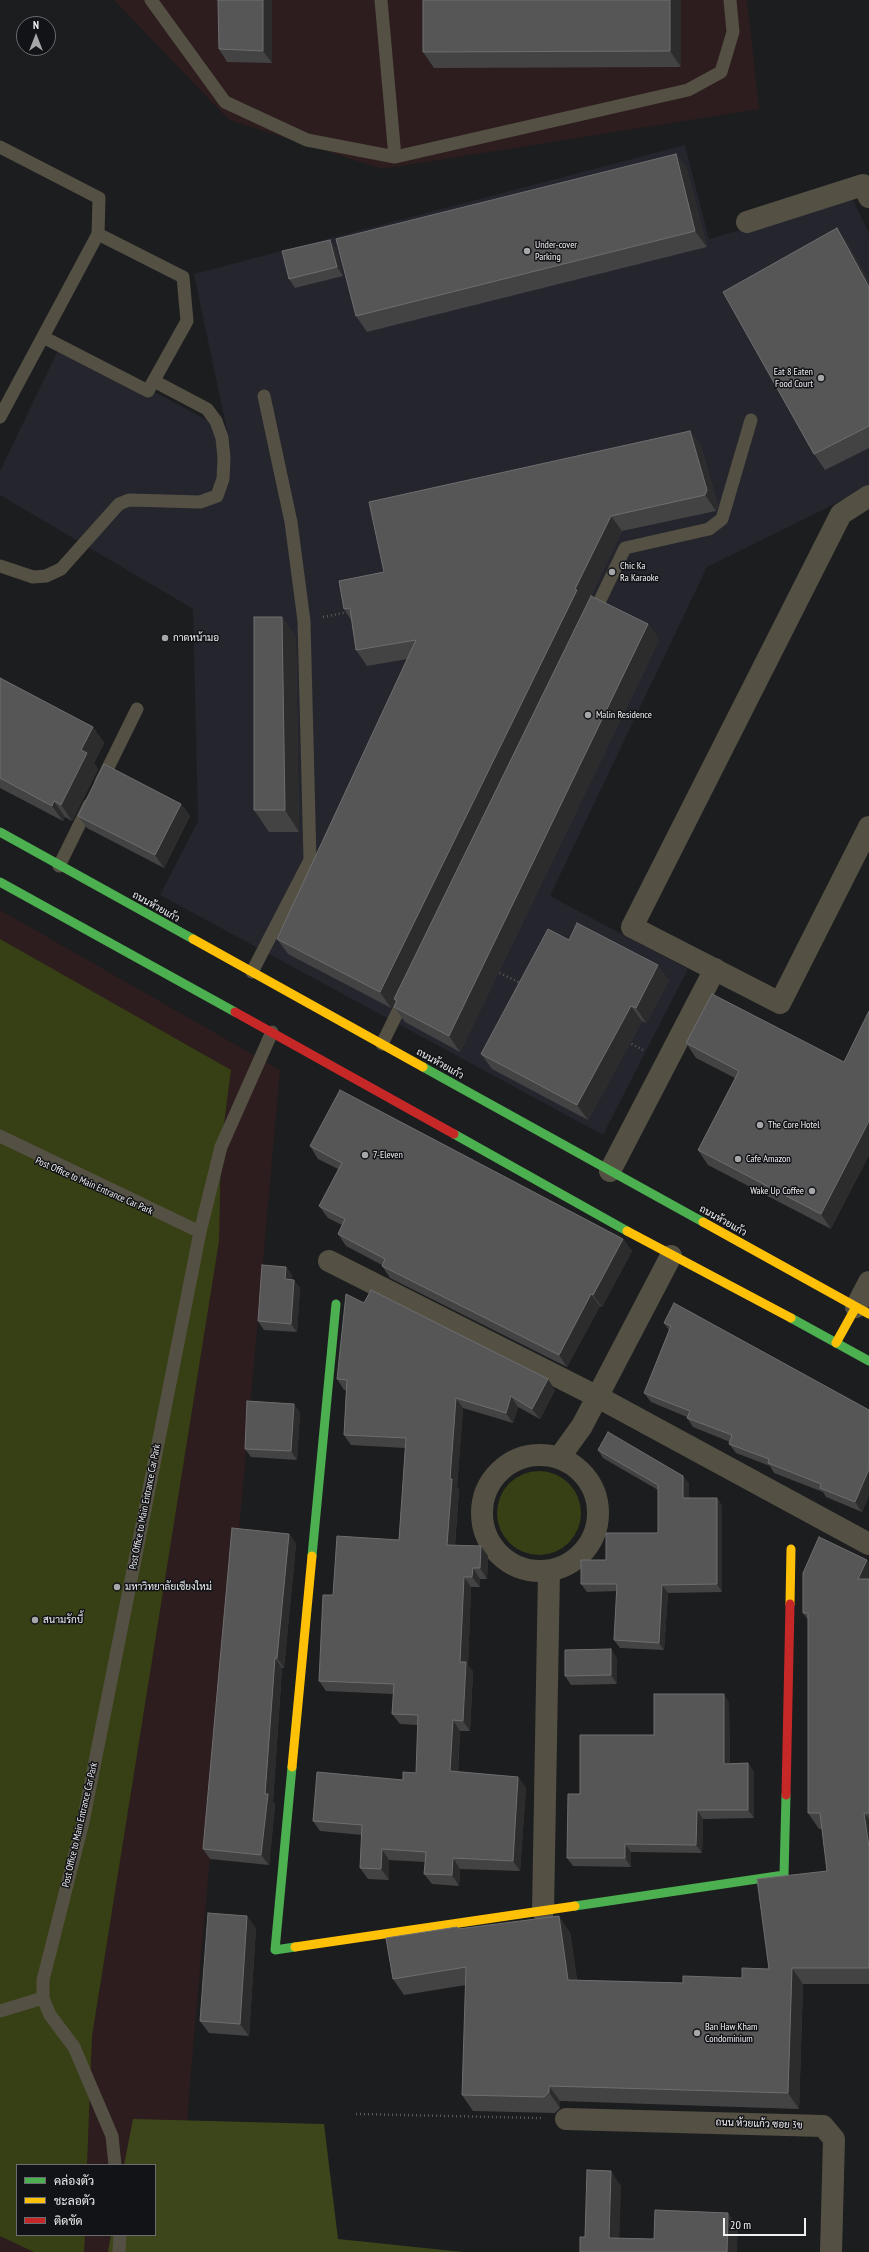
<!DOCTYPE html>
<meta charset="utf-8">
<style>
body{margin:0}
#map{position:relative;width:869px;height:2252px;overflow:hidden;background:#1c1d1f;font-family:"PT Sans Narrow",Sarabun,sans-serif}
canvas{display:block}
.legend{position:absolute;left:16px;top:2164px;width:140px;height:72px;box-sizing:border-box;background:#121316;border:1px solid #6b6c6f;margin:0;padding:5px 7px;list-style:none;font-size:12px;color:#f1f1f4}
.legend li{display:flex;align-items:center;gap:8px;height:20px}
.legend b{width:20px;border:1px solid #6b6c6f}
.north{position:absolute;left:16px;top:16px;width:40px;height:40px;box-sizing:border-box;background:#121316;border:1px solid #6b6c6f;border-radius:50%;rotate:0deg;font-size:11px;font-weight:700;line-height:16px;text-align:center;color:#f1f1f4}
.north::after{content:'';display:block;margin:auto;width:14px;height:18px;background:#a6a7a9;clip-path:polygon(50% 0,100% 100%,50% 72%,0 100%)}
.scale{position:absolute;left:723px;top:2218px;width:83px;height:18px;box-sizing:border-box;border:2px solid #f1f1f4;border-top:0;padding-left:5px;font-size:12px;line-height:14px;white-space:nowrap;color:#f1f1f4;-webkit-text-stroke:3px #121316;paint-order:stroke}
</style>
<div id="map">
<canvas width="869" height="2252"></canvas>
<ul class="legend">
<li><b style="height:5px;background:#4caf50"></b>คล่องตัว</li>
<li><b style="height:5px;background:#ffc107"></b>ชะลอตัว</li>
<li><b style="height:5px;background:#c62828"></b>ติดขัด</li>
</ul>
<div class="north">N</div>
<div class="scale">20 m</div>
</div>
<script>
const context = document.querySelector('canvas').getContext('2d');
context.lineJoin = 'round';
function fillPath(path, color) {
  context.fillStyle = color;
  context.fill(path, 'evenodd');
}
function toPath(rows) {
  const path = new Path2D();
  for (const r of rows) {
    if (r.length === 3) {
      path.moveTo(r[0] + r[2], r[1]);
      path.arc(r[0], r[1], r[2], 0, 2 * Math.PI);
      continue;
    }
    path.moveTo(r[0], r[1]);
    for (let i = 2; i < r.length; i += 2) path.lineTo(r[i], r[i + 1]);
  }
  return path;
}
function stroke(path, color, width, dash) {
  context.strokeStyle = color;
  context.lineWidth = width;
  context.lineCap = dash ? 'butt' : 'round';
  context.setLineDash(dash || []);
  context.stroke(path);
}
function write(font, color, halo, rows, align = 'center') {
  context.font = font + ' "PT Sans Narrow",Sarabun,sans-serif';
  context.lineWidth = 3;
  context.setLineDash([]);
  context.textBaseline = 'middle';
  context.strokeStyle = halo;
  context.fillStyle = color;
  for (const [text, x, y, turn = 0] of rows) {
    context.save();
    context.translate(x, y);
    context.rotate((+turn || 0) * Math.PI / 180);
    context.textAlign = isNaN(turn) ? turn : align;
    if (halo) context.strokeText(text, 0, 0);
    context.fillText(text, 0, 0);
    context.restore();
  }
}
fillPath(toPath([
 [685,145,709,239,852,198,869,233,869,487,707,567,550,896,688,969,603,1135,160,895,198,821,193,609,0,495,0,471,62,342,227,431,194,274]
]), '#24252d');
fillPath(toPath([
 [114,0,747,0,759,109,382,169,229,120],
 [0,910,280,1070,189,2093,180,2252,0,2252],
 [17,2165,155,2165,155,2235,17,2235]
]), '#2d1d1e');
fillPath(toPath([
 [0,939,231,1070,221,1147,219,1241,92,2036,87,2165,17,2165,17,2235,85,2235,84,2252,34,2252,0,2236],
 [539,1513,42]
]), '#374014');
fillPath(toPath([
 [133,2119,324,2124,338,2239,463,2252,108,2252,111,2235,155,2235,155,2165,124,2165]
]), '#3d461b');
stroke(toPath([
 [323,617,348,612],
 [496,971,522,984],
 [628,1042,645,1051],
 [356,2114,541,2118]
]), '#5e5b55', 2.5, [1, 3]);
stroke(toPath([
 [151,0,225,102,307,140,395,157,688,90,721,72,733,32,730,0],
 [381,0,395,157],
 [0,147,99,198,98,234,0,417],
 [43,337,148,391,187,321,183,277,98,234],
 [0,566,33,577,46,576,61,569,119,504,129,500,200,502,217,496,223,479,224,458,222,438,216,421,207,409,154,381],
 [593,615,625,548,709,529,722,519,751,420],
 [101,782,137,709],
 [59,866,89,805],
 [252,972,310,860,304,621,291,522,264,396],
 [382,1044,405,997],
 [0,1136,200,1232,83,1822,43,1980,43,1998,50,2015,74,2047,112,2136,115,2165],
 [200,1232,221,1147,272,1032],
 [0,2011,43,1998,43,1991],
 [119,2252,120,2235]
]), '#545044', 13);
stroke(toPath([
 [747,222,863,185,869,197],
 [869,496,841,514,632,927,780,1003,869,827],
 [610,1171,715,969],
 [329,1261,598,1397,869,1544],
 [856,1307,869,1282],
 [540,1513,58],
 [559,1458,582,1426,671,1256],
 [543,1911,549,1571],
 [566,2119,823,2126,834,2139,831,2252]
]), '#545044', 22);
stroke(toPath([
 [0,832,193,939],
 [0,882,235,1012],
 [423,1067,703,1222],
 [454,1134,627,1231],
 [791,1318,869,1361],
 [312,1556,336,1304],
 [292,1767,275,1950,295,1947],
 [575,1906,784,1875,786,1795]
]), '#4caf50', 9);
stroke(toPath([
 [193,939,423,1067],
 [703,1222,869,1314],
 [627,1231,791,1318],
 [836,1343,856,1307],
 [790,1604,791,1549],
 [292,1767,312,1556],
 [295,1947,575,1906]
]), '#ffc107', 9);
stroke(toPath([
 [235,1012,454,1134],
 [786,1795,790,1604]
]), '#c62828', 9);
fillPath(toPath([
 [218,0,272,0,272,63,227,62,219,49],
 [681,0,681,67,434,68,423,52],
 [676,154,687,170,707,247,367,332,356,316],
 [848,244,869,282,869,448,825,470,814,454],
 [336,248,343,276,295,288,289,279],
 [690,431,701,447,718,506,716,511,622,531,587,604,648,624,659,640,460,1052,405,1022,394,1007,396,1003,395,1000,391,1008,288,954,277,939,408,659,367,666,356,650,351,620,344,609,384,572],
 [282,617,296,638,299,832,269,832,254,810],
 [0,678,93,727,104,743,94,763,98,769,72,821,65,817,63,821,0,788],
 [181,804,190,816,164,868,87,828,78,816],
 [569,940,669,980,646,1023,642,1021,588,1120,492,1069,481,1054],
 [712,994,831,1229,708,1165,698,1150,735,1078,696,1058,686,1043],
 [310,1146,623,1239,632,1251,602,1307,600,1306,567,1367,390,1278,382,1266,382,1265,346,1246,338,1234,342,1225,328,1218,319,1206,338,1169,318,1159],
 [286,1267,292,1275,291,1280,294,1280,300,1288,297,1332,264,1330,258,1321],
 [364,1303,555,1390,540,1419,518,1407,513,1423,463,1408,457,1487,459,1489,455,1545,488,1556,487,1579,480,1579,480,1587,471,1587,468,1665,473,1672,470,1731,460,1731,458,1772,518,1777,526,1788,520,1871,460,1869,459,1886,432,1884,424,1874,425,1862,389,1860,389,1880,368,1879,360,1868,362,1835,320,1831,313,1821,403,1780,416,1773,418,1725,400,1724,392,1714,393,1694,326,1691,319,1681,333,1595,399,1540,405,1448,351,1445,344,1435,346,1390,344,1390,337,1379],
 [664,1323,869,1410,869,1495,862,1512,826,1497,823,1492,774,1473,770,1466,736,1453,729,1444,730,1442,693,1427,687,1418,687,1417,651,1402,644,1393,669,1330],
 [300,1412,297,1460,251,1457,245,1449],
 [598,1450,689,1483,689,1498,717,1498,722,1506,722,1592,668,1593,664,1650,620,1648,614,1640,617,1591,587,1592,581,1584,606,1560,658,1533,658,1490,603,1458],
 [289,1534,296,1544,284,1668,282,1668,273,1801,275,1805,269,1865,210,1859,203,1849],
 [867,1560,869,1563,869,1984,803,1984,799,2109,560,2101,560,2108,555,2113,473,2111,462,2095,466,1985,404,1995,393,1979,457,1927,459,1929,570,1932,577,1980,683,1983,742,1978,769,1969,827,1871,822,1829,819,1829,808,1813,808,1620,803,1613],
 [617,1658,617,1684,571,1685,565,1676],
 [729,1702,730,1764,748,1763,754,1772,754,1818,703,1819,702,1853,631,1852,631,1867,573,1866,567,1858,580,1794,654,1735],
 [256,1928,249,2036,209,2033,200,2021]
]), '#434344');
fillPath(toPath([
 [263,0,272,0,272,63,263,51],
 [670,0,681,0,681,67,670,51],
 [676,154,687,170,707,247,695,231],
 [837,228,848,244,869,282,869,287],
 [330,240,336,248,343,276,337,267],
 [690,431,701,447,718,506,716,511,705,495],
 [611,516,622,531,587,604,588,605,391,1008,380,992],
 [282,617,296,638,299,832,285,810],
 [648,624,659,640,460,1052,449,1036],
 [93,727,104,743,94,763,98,769,72,821,61,805,81,750],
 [54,801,65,817,63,821,52,806],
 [181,804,190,816,164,868,155,855],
 [658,965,669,980,646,1023,636,1008],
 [631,1006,642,1021,588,1120,577,1105],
 [869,1121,869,1156,831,1229,821,1214],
 [623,1239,632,1251,602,1307,593,1295],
 [286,1267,292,1275,291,1288,285,1279],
 [294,1280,300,1288,297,1332,291,1324],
 [591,1294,600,1306,567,1367,559,1355],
 [548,1379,555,1390,540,1419,532,1409],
 [511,1396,518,1407,513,1423,506,1413],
 [456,1398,463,1408,457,1487,459,1489,454,1555,447,1545,450,1479],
 [294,1404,300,1412,297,1460,291,1451],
 [869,1469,869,1495,862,1512,855,1502],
 [683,1476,689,1483,689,1506,683,1498],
 [717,1498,722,1506,722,1592,717,1584],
 [289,1534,296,1544,284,1668,277,1658],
 [481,1546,488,1556,487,1579,480,1568],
 [867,1560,869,1563,869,1595,858,1579],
 [473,1568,480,1579,480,1587,472,1577],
 [464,1577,471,1587,468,1665,473,1672,470,1731,463,1721,460,1662],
 [662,1585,668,1593,664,1650,659,1643],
 [611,1649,617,1658,617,1684,611,1675],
 [275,1658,282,1668,273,1801,275,1805,269,1865,261,1855],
 [724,1694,729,1702,730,1772,724,1764],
 [453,1720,460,1731,457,1781,450,1771],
 [748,1763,754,1772,754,1818,748,1810],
 [518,1777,526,1788,520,1871,513,1861],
 [697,1810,703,1819,702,1853,696,1845],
 [864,1813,869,1819,869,1847],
 [625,1844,631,1852,631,1867,625,1858],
 [382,1849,389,1860,389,1880,381,1869],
 [453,1858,460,1869,459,1886,452,1875],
 [247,1916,256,1928,249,2036,240,2024],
 [559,1916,570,1932,579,1996,568,1980],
 [792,1968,803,1984,799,2109,788,2093],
 [549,2086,560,2101,560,2108,549,2092],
 [611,2171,621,2186,619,2252,609,2238],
 [728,2213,738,2227,737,2252,727,2252]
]), '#2c2c2d');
const building = toPath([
 [218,0,263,0,263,51,219,49,218,0],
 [423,0,670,0,670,51,423,52,423,0],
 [676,154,695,231,356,316,336,239,676,154],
 [837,228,869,287,869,426,814,454,723,292,837,228],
 [330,240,337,267,289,279,282,251,330,240],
 [690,431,707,490,705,495,611,516,575,589,577,590,380,992,277,939,416,640,356,650,350,608,344,609,339,581,384,572,369,502,690,431],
 [591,596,648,624,449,1036,394,1007,397,1001,394,999,591,596],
 [254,617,282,617,285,810,254,810,254,617],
 [0,678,93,727,81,750,87,753,61,805,54,801,52,806,0,778,0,678],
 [104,764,181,804,155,855,78,816,104,764],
 [577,923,658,965,636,1008,631,1006,577,1105,481,1054,548,929,569,940,577,923],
 [712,994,844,1062,869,1011,869,1121,821,1214,698,1150,739,1071,686,1043,712,994],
 [340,1090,623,1239,593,1295,591,1294,559,1355,382,1266,385,1259,338,1234,345,1219,319,1206,342,1163,310,1146,340,1090],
 [262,1265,286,1267,285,1279,294,1280,291,1324,258,1321,262,1265],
 [371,1290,548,1379,532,1409,511,1396,506,1413,456,1398,450,1479,452,1479,447,1545,481,1546,480,1568,473,1568,472,1577,464,1577,460,1662,466,1662,463,1721,453,1720,450,1771,518,1777,513,1861,453,1858,452,1875,424,1874,426,1852,382,1849,381,1869,360,1868,362,1825,313,1821,317,1772,403,1780,403,1772,416,1773,418,1715,392,1714,394,1684,319,1681,323,1595,333,1595,337,1536,399,1540,406,1438,344,1435,347,1380,337,1379,346,1294,364,1303,371,1290],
 [674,1303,869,1410,869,1469,855,1502,820,1488,821,1484,768,1463,769,1459,729,1444,732,1435,687,1418,690,1411,644,1393,671,1326,664,1323,674,1303],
 [247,1401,294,1404,291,1451,245,1449,247,1401],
 [608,1432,683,1476,683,1498,717,1498,717,1584,662,1585,659,1643,614,1640,617,1584,581,1584,581,1560,606,1560,606,1533,658,1533,658,1485,598,1450,608,1432],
 [232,1528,289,1534,277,1658,275,1658,265,1794,268,1794,261,1855,203,1849,232,1528],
 [819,1537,867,1560,858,1579,869,1579,869,1813,864,1813,869,1847,869,1968,792,1968,788,2093,549,2086,549,2092,544,2097,462,2095,466,1967,393,1979,386,1938,457,1927,458,1929,559,1916,568,1980,683,1983,683,1976,742,1978,742,1968,769,1969,757,1879,827,1871,820,1813,808,1813,808,1613,803,1613,803,1573,819,1537],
 [611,1649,611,1675,565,1676,565,1650,611,1649],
 [654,1694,724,1694,724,1764,748,1763,748,1810,697,1810,696,1845,625,1844,625,1858,567,1858,568,1794,580,1794,580,1735,654,1735,654,1694],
 [208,1913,247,1916,240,2024,200,2021,208,1913],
 [587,2170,611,2171,609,2238,654,2239,655,2210,728,2213,727,2252,580,2252,580,2237,585,2237,587,2170]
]);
fillPath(building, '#565657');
stroke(building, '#6e6e70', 1);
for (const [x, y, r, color] of [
 [527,251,4,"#a6a7a9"],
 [821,378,4,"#a6a7a9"],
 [612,572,4,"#a6a7a9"],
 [165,638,4,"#a6a7a9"],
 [588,715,4,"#a6a7a9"],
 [760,1125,4,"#a6a7a9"],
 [365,1155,4,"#a6a7a9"],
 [738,1159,4,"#a6a7a9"],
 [812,1191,4,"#a6a7a9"],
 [117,1587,4,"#a6a7a9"],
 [35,1620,4,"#a6a7a9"],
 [697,2033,4,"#a6a7a9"]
]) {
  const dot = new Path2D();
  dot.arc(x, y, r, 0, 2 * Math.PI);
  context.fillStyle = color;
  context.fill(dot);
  stroke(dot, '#121316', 1.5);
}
write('10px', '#f1f1f4', '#121316', [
 ["Under-cover",535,245],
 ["Parking",535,257],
 ["Eat 8 Eaten",813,372,"right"],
 ["Food Court",813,384,"right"],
 ["Chic Ka",620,566],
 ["Ra Karaoke",620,578],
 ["กาดหน้ามอ",173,638],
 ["Malin Residence",596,715],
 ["The Core Hotel",768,1125],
 ["7-Eleven",373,1155],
 ["Cafe Amazon",746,1159],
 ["Wake Up Coffee",804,1191,"right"],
 ["มหาวิทยาลัยเชียงใหม่",125,1587],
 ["สนามรักบี้",43,1620],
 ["Ban Haw Kham",705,2027],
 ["Condominium",705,2039]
], 'left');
write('10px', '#f1f1f4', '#121316', [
 ["ถนนห้วยแก้ว",156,907,29],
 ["ถนนห้วยแก้ว",440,1064,29],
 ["Post Office to Main Entrance Car Park",94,1186,24],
 ["ถนนห้วยแก้ว",723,1221,29],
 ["Post Office to Main Entrance Car Park",145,1507,-79],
 ["Post Office to Main Entrance Car Park",80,1825,-77],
 ["ถนน ห้วยแก้ว ซอย 3ข",759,2124,2]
]);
</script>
